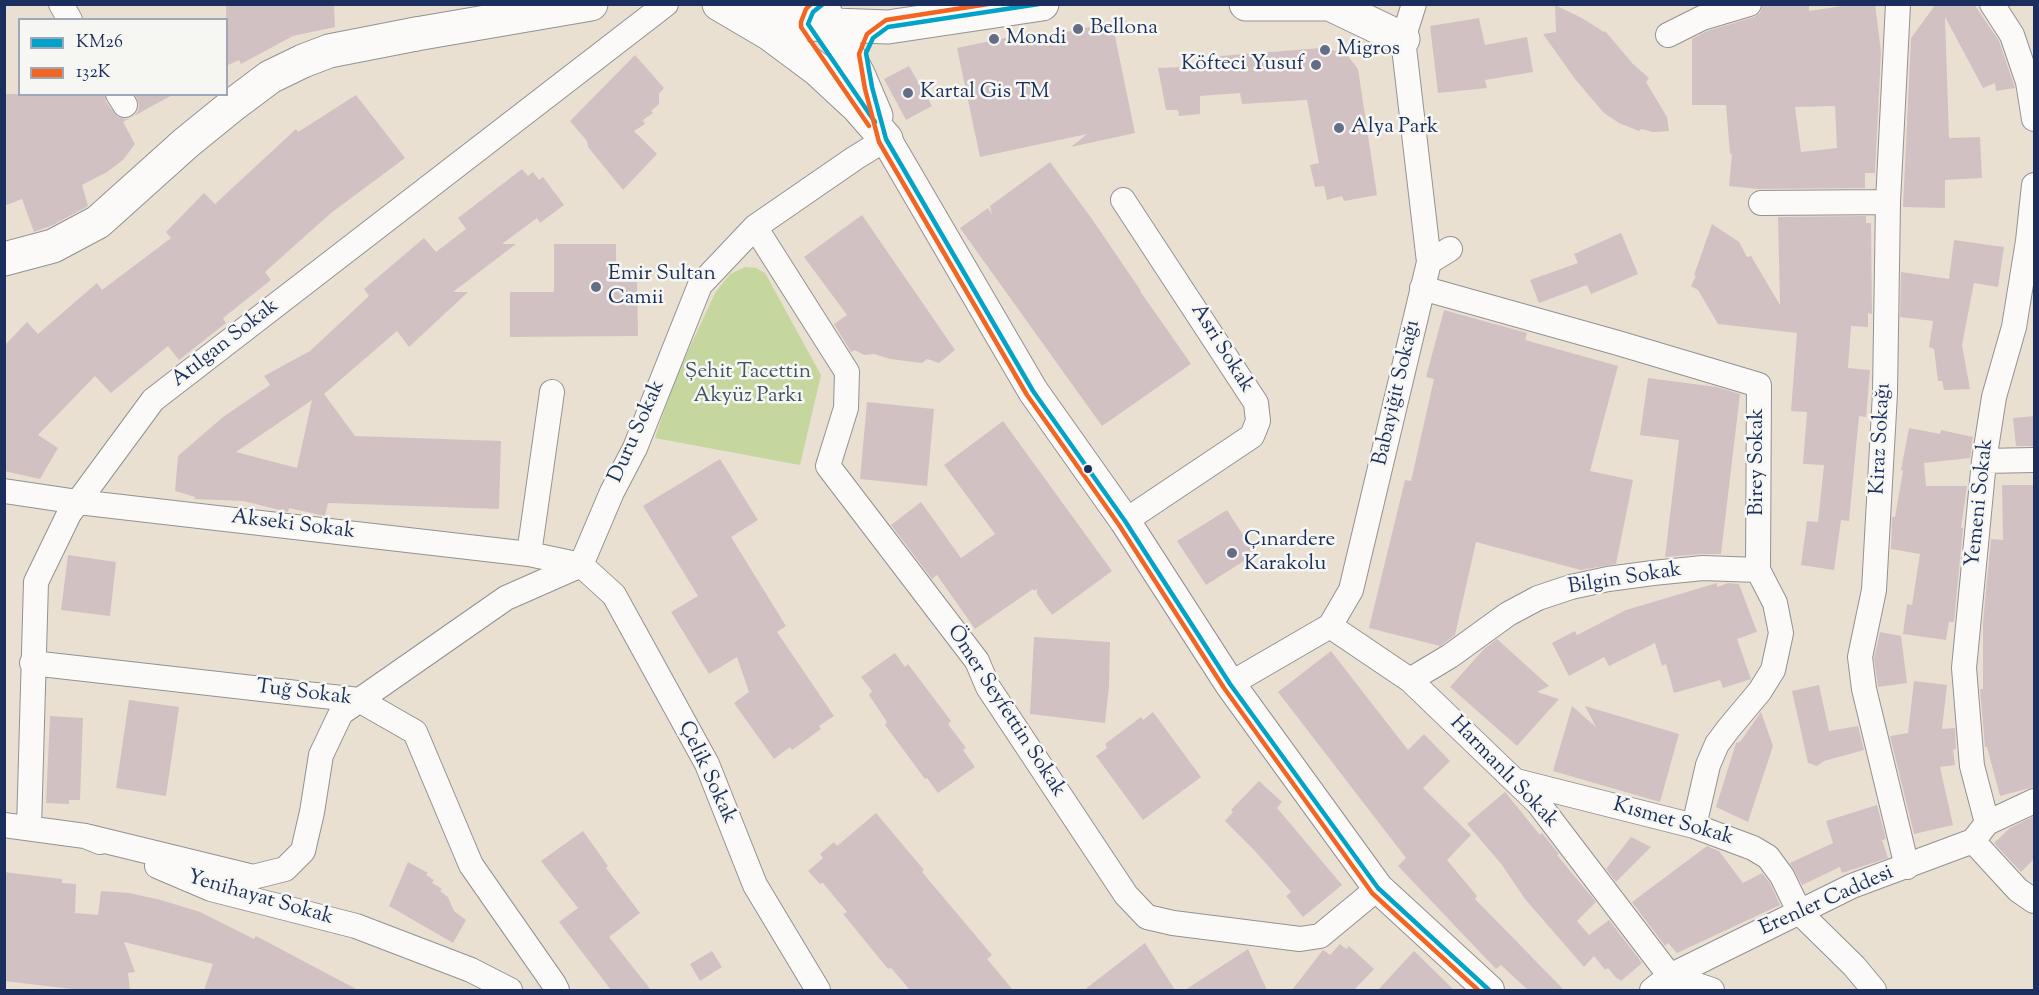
<!DOCTYPE html>
<meta charset="utf-8">
<style>
body{margin:0}
#map{position:relative;width:2039px;height:995px;overflow:hidden;background:#e9e0d2;font-family:"Sorts Mill Goudy",serif}
canvas{display:block}
.frame{position:absolute;inset:0;border:6px solid #1b2f5e;pointer-events:none}
.legend{position:absolute;left:18px;top:18px;width:210px;height:78px;box-sizing:border-box;background:#f6f6f2;border:2px solid #9ea6b7;margin:0;padding:8px 10px;list-style:none;font-size:18px;color:#1b2f5e}
.legend li{display:flex;align-items:center;gap:12px;height:30px}
.legend b{width:30px;border:2px solid #9ea6b7}
</style>
<div id="map">
<canvas width="2039" height="995"></canvas>
<div class="frame"></div>
<ul class="legend">
<li><b style="height:8px;background:#01a3c8"></b>KM26</li>
<li><b style="height:8px;background:#f26522"></b>132K</li>
</ul>
</div>
<script>
const context = document.querySelector('canvas').getContext('2d');
context.lineJoin = 'round';
function fillPath(path, color) {
  context.fillStyle = color;
  context.fill(path, 'evenodd');
}
function toPath(rows) {
  const path = new Path2D();
  for (const r of rows) {
    path.moveTo(r[0], r[1]);
    for (let i = 2; i < r.length; i += 2) path.lineTo(r[i], r[i + 1]);
  }
  return path;
}
function stroke(path, color, width, dash) {
  context.strokeStyle = color;
  context.lineWidth = width;
  context.lineCap = dash ? 'butt' : 'round';
  context.setLineDash(dash || []);
  context.stroke(path);
}
function write(font, color, halo, rows, align = 'center') {
  context.font = font + ' "Sorts Mill Goudy",serif';
  context.lineWidth = 5;
  context.setLineDash([]);
  context.textBaseline = 'middle';
  context.strokeStyle = halo;
  context.fillStyle = color;
  for (const [text, x, y, turn = 0] of rows) {
    context.save();
    context.translate(x, y);
    context.rotate((+turn || 0) * Math.PI / 180);
    context.textAlign = isNaN(turn) ? turn : align;
    if (halo) context.strokeText(text, 0, 0);
    context.fillText(text, 0, 0);
    context.restore();
  }
}
fillPath(toPath([
 [745,267,756,268,765,273,821,375,800,465,655,438,675,379,715,293,730,274]
]), '#c5d69f');
fillPath(toPath([
 [226,4,334,4,335,27,293,36,241,64,239,60,226,66],
 [1763,4,1809,4,1809,11,1856,4,1875,4,1881,52,1875,173,1865,173,1865,188,1758,189,1729,186,1732,154,1730,154,1726,105,1692,105,1692,39,1707,31,1754,17,1760,13],
 [1835,106,1837,148,1801,152,1795,107],
 [1936,4,1974,4,1999,41,2015,88,1996,91,1995,83,1983,88,1945,17,1949,138,1980,137,1982,178,1945,180,1945,208,1903,207,1911,38],
 [1555,5,1582,18,1604,32,1605,31,1633,64,1649,78,1646,82,1667,117,1669,131,1653,132,1641,129,1639,131,1619,123,1604,113,1575,79,1543,34,1556,32],
 [1479,18,1485,45,1527,37,1533,72,1485,80,1487,88,1438,93,1430,26],
 [1112,22,1135,133,1071,147,1087,134,980,157,957,48,1024,34,1025,41],
 [1321,48,1341,52,1348,56,1358,69,1377,195,1344,201,1342,196,1327,200,1324,186,1315,187,1310,165,1319,163,1307,100,1242,104,1240,93,1200,96,1200,114,1179,116,1178,110,1166,110,1158,68,1205,66,1207,57],
 [635,55,664,88,659,94,659,104,651,111,653,113,643,120,645,124,634,131,657,154,623,190,588,147,587,141,570,121],
 [909,66,932,106,906,120,884,79],
 [4,94,104,94,106,102,118,117,125,119,130,118,123,122,135,144,123,160,107,172,82,185,88,206,53,225,34,232,22,199,4,206],
 [135,94,174,94,134,116,138,111,139,105],
 [356,95,405,158,331,213,265,272,271,280,223,318,226,323,179,360,168,346,111,393,95,376,38,435,58,448,40,479,4,471,4,346,27,322,38,334,97,283,102,290,171,238,166,232,204,193,215,204,296,129,298,132],
 [1050,162,1092,219,1141,291,1140,291,1191,364,1102,426,960,228,988,208,992,215,990,206],
 [522,169,528,176,533,172,539,180,543,177,564,205,540,223,537,218,502,244,516,244,453,292,468,292,409,347,397,331,324,394,355,436,501,441,499,509,328,503,325,516,289,508,288,512,243,501,194,499,195,497,175,491,178,456,223,417,270,385,264,376,310,351,369,296,364,289,424,238,436,252,466,229,458,218],
 [312,400,297,468,236,452],
 [862,215,955,350,939,363,927,359,922,363,890,359,874,354,864,355,855,350,851,352,834,324,847,315,804,257],
 [1866,216,1866,223,1871,223,1872,314,1868,313,1868,327,1851,326,1848,368,1870,370,1866,417,1859,416,1849,521,1841,520,1834,570,1801,565,1807,521,1818,522,1824,465,1803,464,1807,412,1791,411,1797,333,1718,324,1698,290,1691,286,1696,276,1694,275,1712,224,1739,242,1747,257,1751,256,1780,305,1778,217],
 [1621,233,1638,274,1591,294,1587,285,1539,303,1530,280,1578,263,1574,254],
 [1954,240,2004,247,1998,287,1974,283,1962,345,1970,389,1944,390,1942,381,1938,381,1934,349,1929,347,1933,321,1900,317,1901,272,1949,279],
 [554,244,616,244,616,282,637,282,638,336,510,337,510,292,554,292],
 [1444,310,1527,333,1525,340,1618,366,1590,471,1633,480,1616,564,1581,570,1476,542,1455,635,1440,646,1369,628,1405,480,1411,481,1434,379,1426,377],
 [1648,378,1717,387,1740,394,1721,554,1702,554,1665,557,1679,440,1640,435],
 [867,402,934,409,927,486,860,479],
 [2034,416,2034,446,2016,446,2013,418],
 [1003,421,1112,571,1052,615,1037,594,1037,589,1034,591,1033,589,975,629,937,575,932,579,891,525,921,502,961,558,995,534,944,465],
 [1909,428,1940,434,1941,430,1973,437,1970,458,1924,463,1926,486,1967,486,1961,528,1963,528,1954,622,1949,622,1946,640,1903,634,1907,604,1912,605,1920,554,1891,549,1892,517,1895,517,1903,471,1901,470],
 [720,459,758,520,731,537,786,626,777,632,834,716,819,726,821,729,792,750,790,747,774,759,734,703,749,692,737,657,709,674,671,612,698,596,643,506],
 [2002,485,2034,485,2034,787,2000,796,1987,747,1985,747,1980,689,1983,689,1983,622,1991,539,2003,540],
 [1227,510,1255,554,1206,585,1177,541],
 [68,555,116,562,110,616,61,610],
 [1717,583,1717,587,1728,583,1739,584,1757,632,1737,639,1751,679,1723,688,1720,680,1674,693,1666,664,1662,666,1655,643,1609,666,1604,657,1569,676,1552,643,1575,631,1577,635,1626,610],
 [1880,632,1901,636,1907,683,1878,687,1874,658],
 [1034,637,1110,642,1109,686,1105,723,1030,714],
 [1497,639,1549,686,1537,692,1559,699,1517,746,1450,687,1484,649],
 [1331,651,1408,750,1424,734,1450,761,1423,788,1471,835,1447,860,1477,896,1475,899,1564,990,1528,990,1501,965,1496,969,1398,866,1406,858,1278,692],
 [895,653,905,667,908,664,951,721,948,724,966,748,963,750,975,767,938,793,927,778,925,779,885,725,887,722,869,695,872,691,861,677],
 [1914,681,1947,685,1942,729,1955,728,1956,749,1953,750,1955,765,1940,767,1953,825,1914,834,1890,736,1908,733],
 [1819,685,1829,731,1858,726,1864,750,1824,761,1817,766,1808,763,1792,691],
 [129,700,179,707,166,796,116,788],
 [1572,706,1596,727,1585,706,1679,734,1660,802,1553,771],
 [1153,712,1201,777,1143,820,1096,756,1107,748,1105,744,1141,717,1143,720],
 [1761,712,1773,746,1748,822,1716,807,1736,743,1740,742],
 [50,716,83,718,80,800,69,800,69,804,46,803],
 [1259,781,1282,802,1277,808,1342,885,1303,917,1286,896,1291,892,1255,851,1225,821,1233,812,1231,810],
 [1505,792,1540,835,1542,833,1559,854,1557,855,1596,902,1577,921,1589,935,1609,920,1642,963,1621,981,1618,978,1617,979,1608,968,1605,970,1594,956,1584,967,1525,899,1502,865,1467,824],
 [1877,805,1886,839,1882,840,1888,858,1842,873,1840,867,1802,885,1790,863,1833,843,1826,821],
 [876,813,924,870,922,872,992,955,987,959,1013,990,910,990,891,968,888,969,843,914,847,912,823,883,820,884,808,871,823,858,820,854,834,842,837,846],
 [2034,816,2034,859,2021,872,1994,843,2010,828],
 [583,831,608,866,606,868,640,913,609,937,651,990,611,990,559,922,578,908,541,861],
 [1631,837,1651,847,1616,882,1606,869],
 [1707,846,1719,851,1743,883,1762,873,1770,883,1780,905,1677,953,1668,943,1665,946,1632,902],
 [408,862,428,873,426,875,434,880,432,883,442,889,440,891,448,897,454,911,466,920,453,943,389,906],
 [4,872,62,879,62,883,76,884,75,913,98,915,101,891,129,893,161,900,200,912,254,939,256,936,358,990,204,990,213,964,124,942,135,972,128,973,130,990,81,990,4,981],
 [1145,943,1175,990,1084,990],
 [1340,944,1346,949,1349,946,1374,969,1354,990,1292,990,1323,950,1330,955],
 [1248,949,1267,990,1185,990],
 [712,951,722,967,700,981,690,964],
 [1414,951,1454,990,1378,990]
]), '#d2c1c2');
const minor = toPath([
 [61,4,70,20],
 [1898,4,1888,202,1885,393,1874,590,1860,657,1864,689,1907,867],
 [1992,4,2012,35,2028,82,2034,119],
 [1668,35,1702,18,1749,4],
 [118,94,125,105],
 [1123,200,1256,403,1258,421,1252,436,1125,521],
 [1761,203,1888,202],
 [755,227,847,372,846,408,828,466,977,661,988,687,1126,895,1147,917,1173,923,1300,939,1320,936,1378,888],
 [1429,262,1450,249],
 [1422,288,1618,343,1759,385,1758,570,1775,603,1781,633,1773,670,1760,691,1729,728,1717,744,1708,765,1694,826],
 [1984,461,2034,460],
 [4,491,78,502,529,554,581,565,614,595,707,764,755,885,818,990],
 [529,554,552,392],
 [581,565,612,492,635,448,700,285,755,227,855,158,886,139],
 [1330,626,1410,680,1538,803,1670,976,1712,990],
 [32,663,359,700,415,732,471,865,554,984,557,990],
 [1410,680,1450,656,1508,614,1538,598,1571,587,1608,579,1653,573,1703,568,1758,570],
 [1230,684,1330,626,1351,590,1429,262,1403,39,1414,4],
 [1516,781,1694,826,1753,848,1768,857,1782,876,1800,913,1854,966,1874,990],
 [1987,823,1972,766,1964,668,1984,461,1994,397,2014,327,2028,241,2034,185],
 [4,825,85,836,100,842],
 [29,828,36,582,69,514,153,400,666,4],
 [85,836,253,877,285,869,303,851,312,812,321,755,341,713,506,598,581,565],
 [1973,841,2018,890,2034,901],
 [157,866,211,889,356,926,471,970,510,990],
 [1652,990,1670,976,1852,886,1973,841,1987,823,2034,801]
]);
const tertiary = toPath([
 [886,139,1033,391,1125,521,1230,684,1378,888,1489,990]
]);
const secondary = toPath([
 [4,259,53,246,98,222,186,143,234,104,270,77,303,61,329,51,416,34]
]);
const primary = toPath([
 [719,4,770,34,817,69,858,107,886,139],
 [745,4,774,15,808,24,888,27,1042,4],
 [1246,4,1334,4],
 [1332,5,1403,39],
 [823,9,858,74,876,116],
 [416,34,591,4]
]);
stroke(minor, '#939192', 26);
stroke(tertiary, '#939192', 32);
stroke(secondary, '#939192', 35);
stroke(primary, '#939192', 35);
stroke(minor, '#fcfaf8', 24);
stroke(tertiary, '#fcfaf8', 30);
stroke(secondary, '#fcfaf8', 33);
stroke(primary, '#fcfaf8', 33);
stroke(toPath([
 [823,4,813,12,808,24,875,122],
 [1039,4,888,27,873,38,866,53,872,87,886,139,1033,391,1125,521,1230,684,1378,888,1489,990]
]), '#01a3c8', 4.5);
stroke(toPath([
 [811,4,806,9,801,22,801,27,869,126],
 [988,4,886,20,867,34,859,54,865,89,879,142,1027,395,1119,525,1224,688,1372,893,1478,990]
]), '#f26522', 4.5);
for (const [x, y, r, color] of [
 [1078,29,6,"#636d87"],
 [994,39,6,"#636d87"],
 [1325,50,6,"#636d87"],
 [1316,65,6,"#636d87"],
 [908,93,6,"#636d87"],
 [1339,128,6,"#636d87"],
 [596,287,6,"#636d87"],
 [1088,469,5,"#1b2f5e"],
 [1232,553,6,"#636d87"]
]) {
  const dot = new Path2D();
  dot.arc(x, y, r, 0, 2 * Math.PI);
  context.fillStyle = color;
  context.fill(dot);
  stroke(dot, '#f6f6f2', 2);
}
write('21px', '#1b2f5e', '#f6f6f2', [
 ["Bellona",1090,29],
 ["Mondi",1006,39],
 ["Migros",1337,50],
 ["Köfteci Yusuf",1304,65,"right"],
 ["Kartal Gis TM",920,93],
 ["Alya Park",1351,128],
 ["Emir Sultan",608,275],
 ["Camii",608,299],
 ["Çınardere",1244,541],
 ["Karakolu",1244,565]
], 'left');
write('21px', '#1b2f5e', '#f6f6f2', [
 ["Atılgan Sokak",226,344,-38],
 ["Asri Sokak",1221,349,58],
 ["Babayiğit Sokağı",1398,393,-77],
 ["Duru Sokak",638,432,-66],
 ["Kiraz Sokağı",1882,439,-87],
 ["Birey Sokak",1758,462,-90],
 ["Yemeni Sokak",1981,503,-84],
 ["Akseki Sokak",293,526,7],
 ["Bilgin Sokak",1625,580,-9],
 ["Tuğ Sokak",304,694,7],
 ["Ömer Seyfettin Sokak",1005,712,57],
 ["Çelik Sokak",706,773,65],
 ["Harmanlı Sokak",1503,773,46],
 ["Kısmet Sokak",1673,823,16],
 ["Yenihayat Sokak",260,899,16],
 ["Erenler Caddesi",1827,902,-24]
]);
write('21px', '#3e5664', '#f6f6f2', [
 ["Şehit Tacettin",748,373],
 ["Akyüz Parkı",748,397]
]);
</script>
